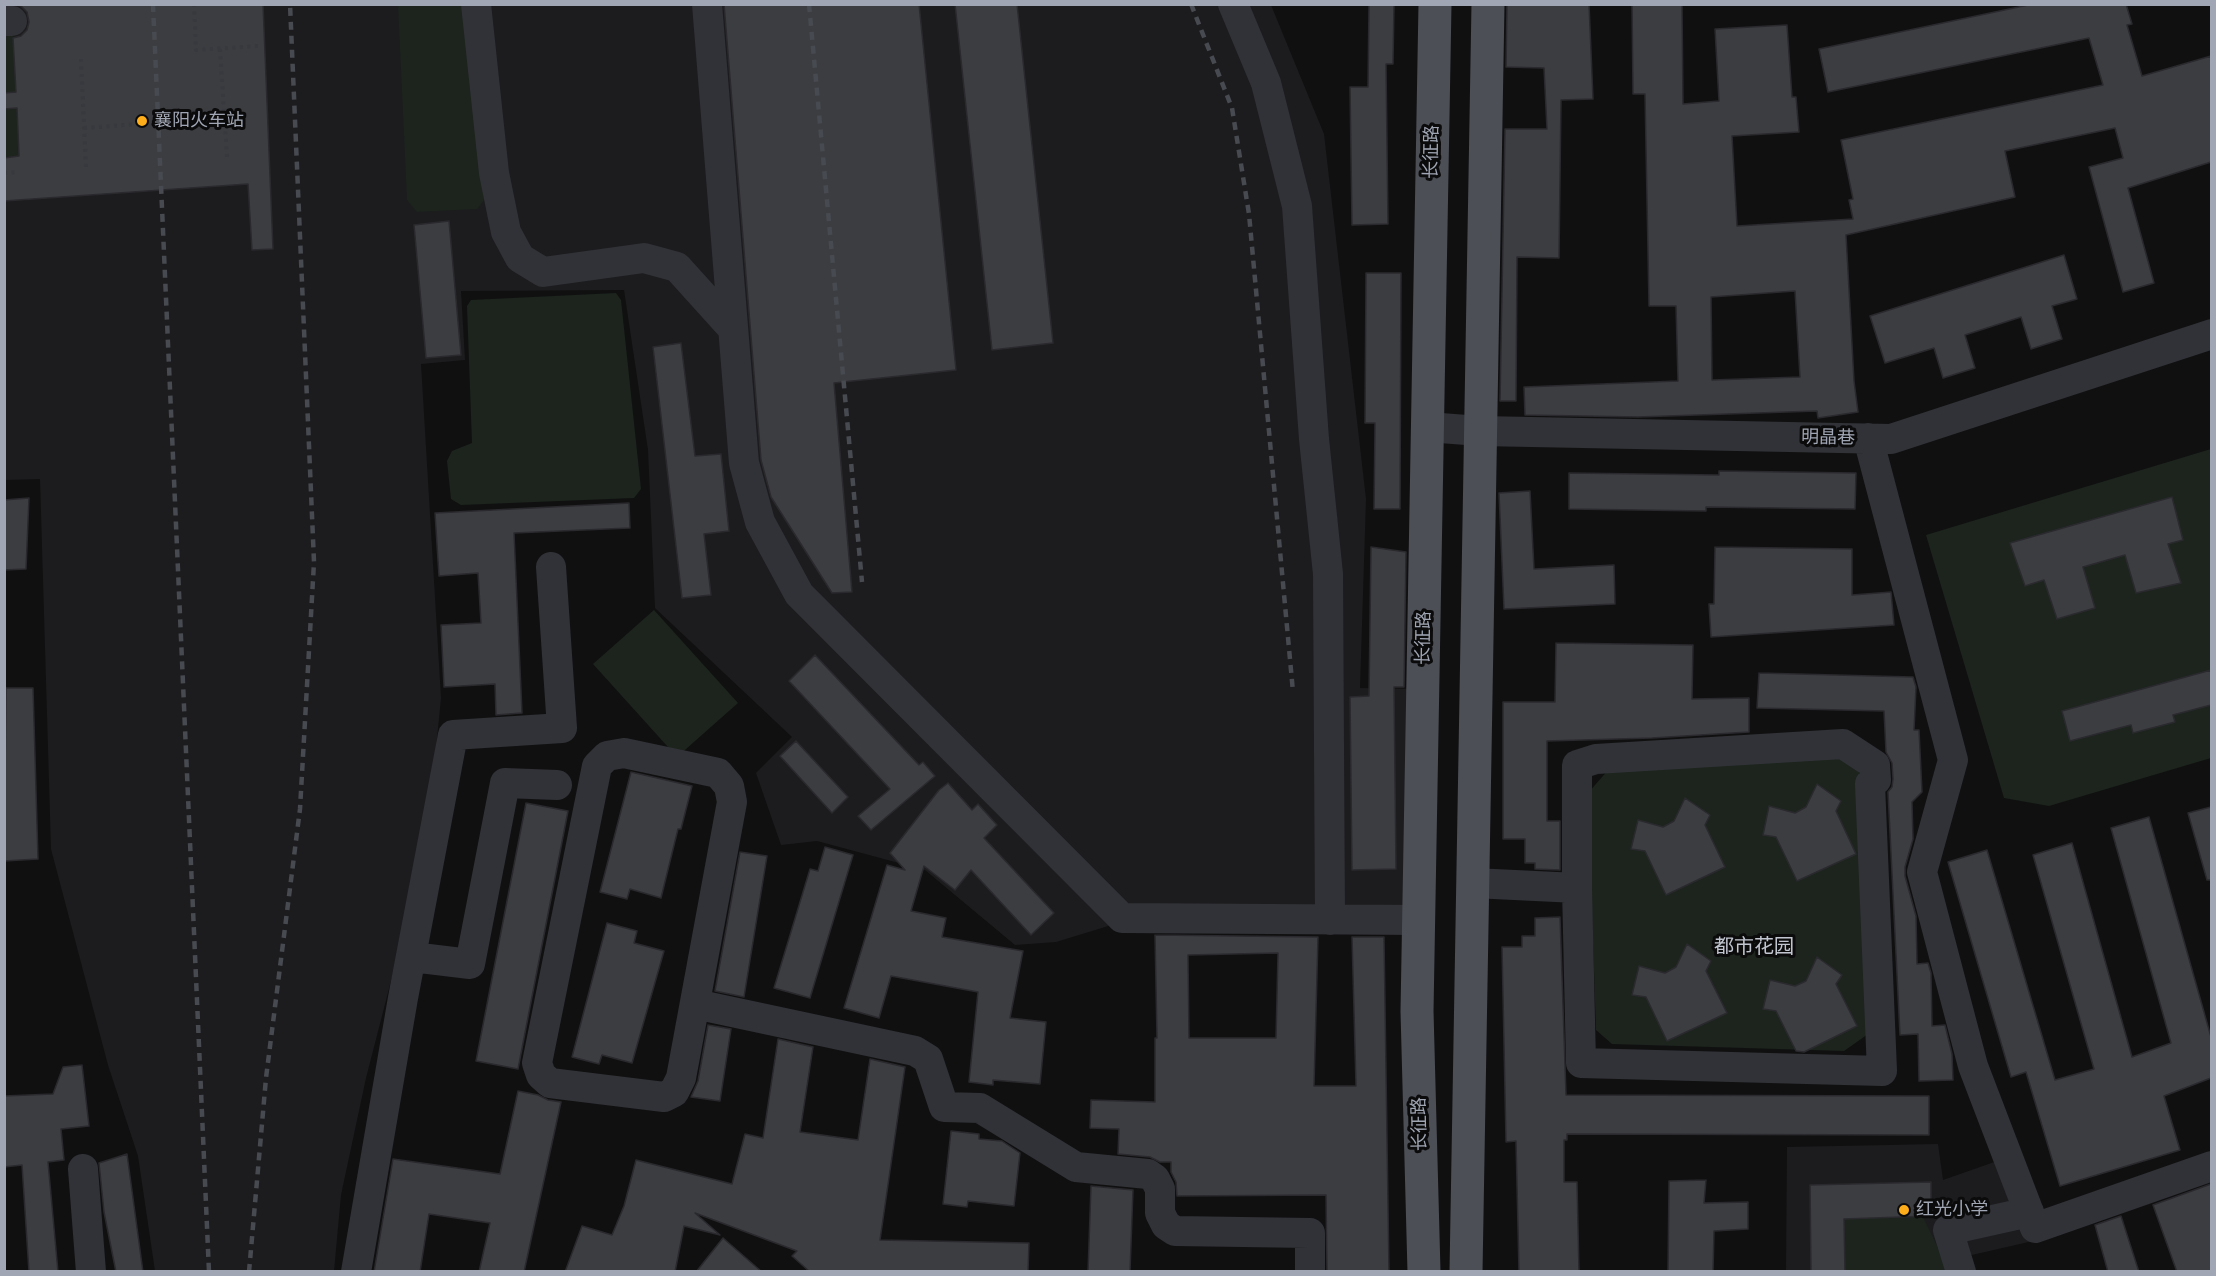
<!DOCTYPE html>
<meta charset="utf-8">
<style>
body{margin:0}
#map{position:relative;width:2216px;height:1276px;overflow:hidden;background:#101011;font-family:"Fira Sans Condensed",sans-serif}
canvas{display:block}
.frame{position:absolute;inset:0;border:6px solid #a0a6b3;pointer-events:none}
</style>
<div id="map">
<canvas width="2216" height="1276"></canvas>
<div class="frame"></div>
</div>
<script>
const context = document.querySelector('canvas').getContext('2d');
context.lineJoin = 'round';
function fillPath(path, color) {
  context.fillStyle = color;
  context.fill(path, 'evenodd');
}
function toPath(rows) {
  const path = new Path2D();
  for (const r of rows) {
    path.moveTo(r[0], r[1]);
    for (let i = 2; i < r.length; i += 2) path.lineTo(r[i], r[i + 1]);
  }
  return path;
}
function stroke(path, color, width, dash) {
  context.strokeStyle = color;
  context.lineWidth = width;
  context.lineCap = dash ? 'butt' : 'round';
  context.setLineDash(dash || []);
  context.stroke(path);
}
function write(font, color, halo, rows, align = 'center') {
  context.font = font + ' "Fira Sans Condensed","Noto Sans SC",sans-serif';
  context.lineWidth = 6;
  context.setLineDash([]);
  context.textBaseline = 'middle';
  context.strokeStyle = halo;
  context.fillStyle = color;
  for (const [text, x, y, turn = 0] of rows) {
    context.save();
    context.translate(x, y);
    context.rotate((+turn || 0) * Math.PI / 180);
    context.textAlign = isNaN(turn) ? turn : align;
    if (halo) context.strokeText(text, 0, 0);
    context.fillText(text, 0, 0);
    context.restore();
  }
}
fillPath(toPath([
 [4,5,1271,5,1324,134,1366,499,1360,688,1423,689,1419,925,1118,923,1056,942,1015,945,925,870,817,841,781,845,756,773,792,737,655,608,648,450,624,290,461,291,465,360,421,364,441,698,429,820,402,938,366,1078,341,1195,334,1271,155,1271,138,1156,108,1065,51,849,40,479,5,480],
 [1938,1144,1943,1180,2000,1160,2033,1241,1963,1257,1968,1271,1786,1272,1787,1147]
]), '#1c1c1e');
fillPath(toPath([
 [11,4,19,156,5,158,4,5],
 [398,5,463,5,484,200,477,209,417,212,407,200],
 [616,293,621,300,641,489,634,498,461,505,451,499,447,461,452,451,472,443,467,306,471,300],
 [2211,449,2211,758,2049,806,2004,798,1926,535],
 [654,610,738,703,677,757,593,664],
 [1839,755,1859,768,1871,1032,1844,1051,1612,1044,1596,1030,1588,793,1610,768],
 [1923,1217,1949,1271,1845,1271,1844,1219]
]), '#1c241d');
const building = toPath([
 [15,4,263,4,273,249,252,250,248,184,4,201,4,158,19,156,17,108,4,109,4,93,16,92,13,38,21,36,27,30,29,22,27,12,21,6,15,4],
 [724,4,919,4,956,370,834,383,852,592,832,593,771,497,761,460,724,4],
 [955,4,1017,4,1053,343,992,350,955,4],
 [1369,4,1394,4,1393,64,1386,64,1388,224,1352,225,1350,87,1368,87,1369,4],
 [1507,4,1589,4,1593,99,1561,100,1559,258,1517,257,1516,401,1500,401,1505,129,1547,129,1544,68,1506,67,1507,4],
 [1632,4,1682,4,1683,104,1719,101,1715,29,1787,25,1792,97,1796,97,1799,132,1732,136,1737,226,1853,219,1849,200,1853,199,1841,140,2103,85,2089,38,1828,92,1819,49,2033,4,2126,4,2132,24,2127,25,2142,76,2211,56,2211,162,2128,188,2154,283,2123,292,2089,167,2123,158,2115,128,2005,151,2015,197,1846,235,1854,381,1858,412,1818,418,1817,411,1638,417,1525,415,1524,387,1678,381,1676,306,1649,306,1645,94,1633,94,1632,4],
 [1795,291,1800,377,1712,380,1711,297,1795,291],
 [449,221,461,355,426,358,414,225,449,221],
 [2064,255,2077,299,2052,306,2062,339,2031,349,2021,317,1965,335,1975,368,1943,378,1934,348,1885,363,1870,316,2064,255],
 [1366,273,1401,273,1400,509,1374,509,1375,423,1365,423,1366,273],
 [681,343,695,456,721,454,729,531,704,534,711,595,682,598,653,347,681,343],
 [1719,471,1856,473,1855,509,1706,507,1706,511,1569,509,1569,473,1719,475,1719,471],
 [1530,491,1534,569,1614,565,1615,604,1504,609,1499,493,1530,491],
 [2172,497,2183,540,2168,544,2181,583,2136,593,2125,555,2083,567,2095,608,2057,619,2044,580,2025,586,2010,543,2172,497],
 [29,498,26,569,4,570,4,500,29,498],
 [629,503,630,528,514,533,522,713,496,715,495,684,444,687,441,625,481,623,478,573,439,576,435,513,629,503],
 [1371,547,1406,552,1404,687,1394,687,1396,869,1352,870,1350,697,1369,696,1371,547],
 [1715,547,1852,549,1852,595,1891,592,1894,625,1711,637,1709,604,1714,604,1715,547],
 [1556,643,1693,645,1692,699,1749,698,1749,732,1652,738,1547,741,1547,821,1560,821,1560,870,1535,869,1535,863,1525,863,1525,839,1503,839,1503,702,1555,702,1556,643],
 [815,655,919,765,923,762,935,776,871,830,858,816,890,789,789,681,815,655],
 [2211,670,2211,705,2173,715,2175,722,2133,733,2131,725,2070,741,2062,711,2211,670],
 [1759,673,1913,677,1916,687,1914,730,1919,730,1922,792,1912,802,1913,839,1905,867,1905,876,1916,916,1917,964,1928,963,1931,973,1932,1026,1945,1025,1952,1054,1953,1080,1919,1081,1918,1034,1900,1035,1888,792,1892,787,1893,779,1892,763,1886,752,1884,711,1757,708,1759,673],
 [6,688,33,688,38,859,4,861,6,688],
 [796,741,848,797,832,813,780,756,796,741],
 [631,772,692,786,681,829,678,829,661,898,630,889,627,899,600,892,631,772],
 [948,783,972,810,978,804,997,825,984,838,1054,913,1031,935,971,870,955,890,924,866,911,911,946,918,942,937,1023,951,1010,1018,1046,1022,1040,1084,993,1080,993,1085,969,1082,978,992,891,976,879,1018,844,1008,887,865,905,870,890,853,939,790,948,783],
 [1817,784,1841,801,1836,811,1856,854,1797,881,1776,837,1763,835,1769,806,1795,813,1806,807,1817,784],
 [1685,798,1710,815,1705,825,1725,867,1666,895,1645,851,1631,849,1638,820,1663,827,1674,821,1685,798],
 [526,803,568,811,518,1069,476,1061,526,803],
 [2211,807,2211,880,2207,880,2188,813,2211,807],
 [2149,817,2211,1037,2211,1078,2164,1096,2180,1150,2060,1186,2026,1072,2011,1077,1948,862,1987,850,2055,1080,2094,1069,2033,855,2072,843,2132,1057,2171,1043,2111,828,2149,817],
 [825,847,853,855,810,998,774,988,810,869,818,871,825,847],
 [740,852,767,856,744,997,715,991,740,852],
 [1560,917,1566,1095,1929,1096,1929,1135,1567,1134,1567,1140,1564,1140,1564,1182,1577,1182,1579,1272,1519,1272,1516,1141,1506,1142,1502,947,1522,947,1522,936,1535,936,1535,918,1560,917],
 [607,923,637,931,634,943,664,951,632,1063,602,1055,599,1064,572,1057,607,923],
 [1155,935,1318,937,1314,1086,1356,1086,1352,937,1384,937,1389,1272,1327,1272,1326,1195,1177,1196,1176,1182,1171,1172,1171,1162,1160,1162,1150,1157,1118,1154,1119,1129,1090,1128,1091,1100,1155,1102,1155,1038,1157,1038,1155,935],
 [1278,953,1276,1038,1189,1038,1188,955,1278,953],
 [1687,944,1711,961,1706,971,1727,1013,1667,1041,1646,997,1632,995,1639,966,1665,973,1676,967,1687,944],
 [1817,957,1842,975,1836,984,1857,1026,1804,1052,1796,1051,1776,1011,1763,1009,1770,980,1795,986,1806,981,1817,957],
 [708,1025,731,1029,720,1101,691,1097,698,1081,708,1025],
 [778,1039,813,1047,800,1132,858,1140,870,1059,905,1067,880,1240,1029,1243,1028,1272,810,1272,792,1256,797,1251,695,1213,720,1235,684,1226,675,1272,565,1272,582,1226,612,1235,624,1206,636,1160,732,1184,745,1134,763,1138,778,1039],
 [82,1065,89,1126,61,1129,64,1160,48,1162,58,1272,29,1272,22,1165,4,1167,4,1096,53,1094,63,1067,82,1065],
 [518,1091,538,1095,548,1100,561,1102,524,1272,479,1272,490,1223,429,1214,420,1272,374,1272,393,1159,500,1174,518,1091],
 [951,1131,979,1134,979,1139,1002,1141,1020,1153,1014,1206,968,1201,967,1207,943,1204,951,1131],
 [127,1154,143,1272,116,1272,104,1212,99,1163,127,1154],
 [1706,1180,1704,1203,1748,1202,1748,1229,1714,1231,1713,1272,1668,1272,1669,1181,1706,1180],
 [1931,1182,1931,1216,1844,1219,1845,1272,1811,1272,1810,1185,1931,1182],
 [2211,1184,2211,1272,2177,1272,2153,1205,2211,1184],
 [1091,1186,1133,1190,1130,1272,1088,1272,1091,1186],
 [2121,1216,2139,1272,2108,1272,2095,1225,2121,1216],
 [723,1238,762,1272,696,1272,723,1238]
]);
fillPath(building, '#3c3d41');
stroke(building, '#2a2a2e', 1.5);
stroke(toPath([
 [194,4,196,50,258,46],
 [220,49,227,157],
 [81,59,86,167],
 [4,173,19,172]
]), '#37393e', 4, [3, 4.5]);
stroke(toPath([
 [476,4,494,173,506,232,520,258,543,272,644,258,677,267,733,329],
 [707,4,744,463,760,522,799,594,1122,918,1419,920],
 [1233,4,1266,83,1297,206,1314,439,1328,574,1330,920],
 [4,21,12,21],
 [1427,427,1480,431,1891,439,2212,334],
 [1868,438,1953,760,1922,872,1973,1066,2035,1228,2212,1166],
 [624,753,718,773,729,786,732,802,681,1078,674,1092,664,1097,550,1083,541,1075,537,1063,597,766,607,756,624,753],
 [1473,883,1577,888,1577,765,1596,759,1843,744,1875,765,1876,780,1870,784,1882,1071,1581,1063,1577,888],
 [412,957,470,964,505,783,557,785],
 [695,1004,915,1051,928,1059,944,1107,980,1108,1076,1167,1148,1174,1155,1179,1160,1189,1160,1213,1166,1225,1175,1231,1310,1233,1310,1272],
 [83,1169,91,1272],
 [356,1272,403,998,453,735,562,728,551,567],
 [1961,1272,1948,1230,2029,1212]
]), '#313237', 30);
stroke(toPath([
 [1424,1272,1417,1011,1435,4],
 [1466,1272,1488,4]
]), '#4c4f56', 33);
stroke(toPath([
 [153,4,209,1272],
 [809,4,862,582],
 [1191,4,1232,108,1249,214,1293,692],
 [249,1272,266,1078,300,809,314,562,290,4]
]), '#474a50', 4.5, [8, 6]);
stroke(toPath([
 [84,128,224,118]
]), '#37393e', 4, [3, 4.5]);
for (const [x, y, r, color] of [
 [142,121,6,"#feae1b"],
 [1904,1210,6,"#feae1b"]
]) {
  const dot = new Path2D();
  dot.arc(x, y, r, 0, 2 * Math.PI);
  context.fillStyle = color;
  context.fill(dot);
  stroke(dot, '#0b0b0c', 2);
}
write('18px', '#a0a6b3', '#0b0b0c', [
 ["襄阳火车站",154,121],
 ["红光小学",1916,1210]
], 'left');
write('18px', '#a0a6b3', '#0b0b0c', [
 ["长征路",1432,152,-89],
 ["明晶巷",1828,438,1],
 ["长征路",1424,638,-89],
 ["长征路",1420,1124,-91]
]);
write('20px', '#c1c5cf', '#0b0b0c', [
 ["都市花园",1754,947]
]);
</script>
